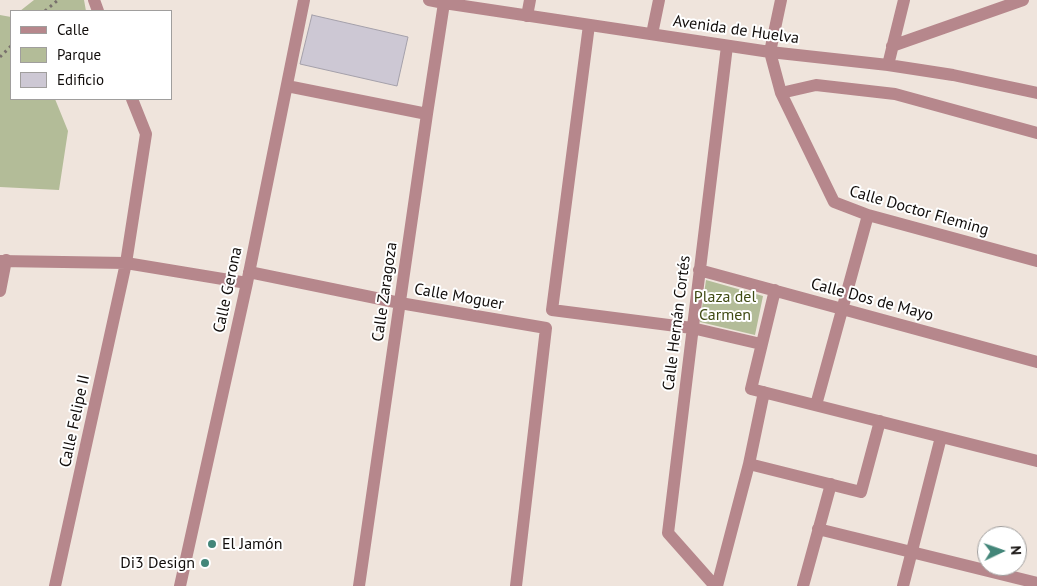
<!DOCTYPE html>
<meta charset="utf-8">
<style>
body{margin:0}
#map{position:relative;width:1037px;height:586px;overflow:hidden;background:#efe4dc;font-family:"PT Sans",sans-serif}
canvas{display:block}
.legend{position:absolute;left:10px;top:10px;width:162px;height:90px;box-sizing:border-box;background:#fff;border:1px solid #a09e9d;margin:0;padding:6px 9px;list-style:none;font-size:15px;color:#110d0b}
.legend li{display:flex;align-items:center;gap:10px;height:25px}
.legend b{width:25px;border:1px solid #a09e9d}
.north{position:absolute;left:977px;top:526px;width:50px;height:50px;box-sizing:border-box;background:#fff;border:1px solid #a09e9d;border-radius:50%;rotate:87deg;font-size:14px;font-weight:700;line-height:20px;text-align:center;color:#110d0b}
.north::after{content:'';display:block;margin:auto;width:18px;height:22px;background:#438679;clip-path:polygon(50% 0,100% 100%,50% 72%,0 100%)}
</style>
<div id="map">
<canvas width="1037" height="586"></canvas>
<ul class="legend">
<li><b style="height:6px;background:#b6878c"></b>Calle</li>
<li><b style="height:14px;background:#b3bc98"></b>Parque</li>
<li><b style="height:14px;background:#cdc8d4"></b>Edificio</li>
</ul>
<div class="north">N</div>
</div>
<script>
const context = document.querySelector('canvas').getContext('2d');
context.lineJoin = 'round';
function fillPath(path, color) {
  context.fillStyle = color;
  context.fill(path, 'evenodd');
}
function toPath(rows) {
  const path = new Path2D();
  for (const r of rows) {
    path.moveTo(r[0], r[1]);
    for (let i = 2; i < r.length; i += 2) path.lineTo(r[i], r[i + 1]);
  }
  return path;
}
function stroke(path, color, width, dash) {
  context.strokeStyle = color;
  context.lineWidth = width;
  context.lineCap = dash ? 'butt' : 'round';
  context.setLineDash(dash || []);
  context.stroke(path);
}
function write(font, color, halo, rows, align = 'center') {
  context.font = font + ' "PT Sans",sans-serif';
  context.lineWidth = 4;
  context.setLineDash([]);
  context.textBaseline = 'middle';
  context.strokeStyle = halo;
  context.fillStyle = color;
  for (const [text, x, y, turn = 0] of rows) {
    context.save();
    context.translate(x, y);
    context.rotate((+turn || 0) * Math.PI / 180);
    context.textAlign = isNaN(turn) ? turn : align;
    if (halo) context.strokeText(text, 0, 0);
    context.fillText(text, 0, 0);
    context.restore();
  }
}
fillPath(toPath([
 [34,0,84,0,86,11,20,11],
 [0,15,11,17,11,99,55,99,68,131,59,190,0,187],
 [706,280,763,296,755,335,700,322]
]), '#b3bc98');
const building = toPath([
 [312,15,408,37,397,86,300,64,312,15]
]);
fillPath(building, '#cdc8d4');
stroke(building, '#a4a0aa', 1);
stroke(toPath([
 [45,11,58,0],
 [0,57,11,46]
]), '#78706c', 3, [2.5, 4]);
stroke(toPath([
 [94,0,98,11],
 [429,0,444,3,770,52,888,65,953,75,1037,93],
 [781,0,770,52,781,93,834,202,868,215,1037,261],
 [527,16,530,0],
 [589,25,552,310,692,328,761,344],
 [652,34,659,0],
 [892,46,1023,0],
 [888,65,904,0],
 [287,86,427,114],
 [781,93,816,85,895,94,1037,133],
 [0,261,126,263,247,283],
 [699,270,1037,362],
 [249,272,400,303,546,328,516,586],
 [775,290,751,389,1037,461],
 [0,291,6,260],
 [816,405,868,215],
 [749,464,861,492,880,421],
 [818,529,1037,583],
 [55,586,126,263,146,134,132,99],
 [180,586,247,283,304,0],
 [359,586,427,114,444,3],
 [715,586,668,533,727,46],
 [717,586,749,464,764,392],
 [803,586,831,484],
 [903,586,941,437]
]), '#b6878c', 12);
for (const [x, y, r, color] of [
 [212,544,5,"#438679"],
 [205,563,5,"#438679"]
]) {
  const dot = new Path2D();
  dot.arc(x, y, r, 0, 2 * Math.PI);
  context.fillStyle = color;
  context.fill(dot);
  stroke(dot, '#fff', 2);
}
write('16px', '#110d0b', '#fff', [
 ["Avenida de Huelva",736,30,8],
 ["Calle Doctor Fleming",919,211,16],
 ["Calle Gerona",228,290,-78],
 ["Calle Zaragoza",385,292,-82],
 ["Calle Moguer",459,297,10],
 ["Calle Dos de Mayo",872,300,15],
 ["Calle Hernán Cortés",677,323,-83],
 ["Calle Felipe II",75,421,-78]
]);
write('16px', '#404b14', '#fff', [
 ["Plaza del",725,297],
 ["Carmen",725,315]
]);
write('16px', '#110d0b', '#fff', [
 ["El Jamón",222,544],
 ["Di3 Design",195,563,"right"]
], 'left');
</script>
